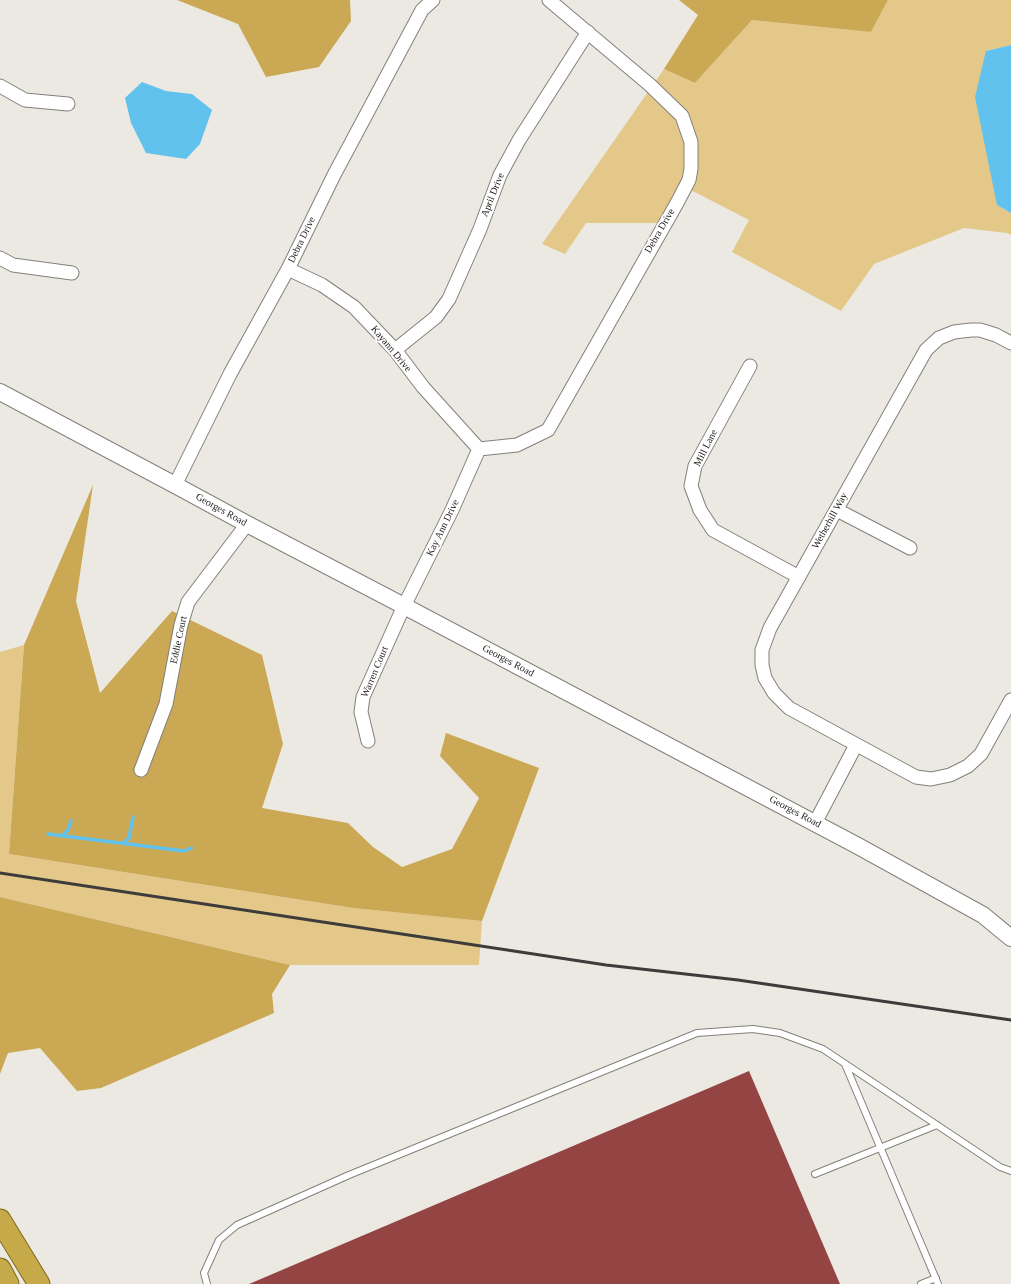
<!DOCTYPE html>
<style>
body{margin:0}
canvas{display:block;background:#ece9e3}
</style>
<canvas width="1011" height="1284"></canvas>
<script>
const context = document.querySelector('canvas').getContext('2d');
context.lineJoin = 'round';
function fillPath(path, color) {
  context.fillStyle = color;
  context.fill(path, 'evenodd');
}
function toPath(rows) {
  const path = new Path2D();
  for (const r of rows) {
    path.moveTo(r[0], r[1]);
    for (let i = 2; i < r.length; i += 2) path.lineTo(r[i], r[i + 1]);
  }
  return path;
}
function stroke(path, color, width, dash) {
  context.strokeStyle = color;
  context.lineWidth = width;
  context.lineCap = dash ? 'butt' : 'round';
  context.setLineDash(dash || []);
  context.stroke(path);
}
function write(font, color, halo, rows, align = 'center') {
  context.font = font + ' Georgia,serif';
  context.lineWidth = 4;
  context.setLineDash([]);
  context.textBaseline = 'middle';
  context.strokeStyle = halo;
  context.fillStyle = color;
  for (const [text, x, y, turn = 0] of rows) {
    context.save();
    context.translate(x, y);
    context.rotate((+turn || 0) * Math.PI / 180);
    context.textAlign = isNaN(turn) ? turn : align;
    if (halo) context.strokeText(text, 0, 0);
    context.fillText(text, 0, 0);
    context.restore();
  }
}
fillPath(toPath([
 [888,0,1011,0,1011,45,986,51,997,205,1011,213,1011,235,1007,233,964,228,874,264,841,311,732,252,749,220,683,186,662,223,586,223,565,254,542,244,664,69,695,83,752,20,871,32],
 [24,645,9,854,353,908,482,921,479,965,290,965,0,897,0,652]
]), '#e3c88a');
fillPath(toPath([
 [177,0,350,0,351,21,319,67,266,77,238,24],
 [679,0,888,0,871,32,752,20,695,83,664,69,698,15],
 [93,485,76,601,100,693,172,611,262,655,283,744,262,808,348,823,373,847,402,867,452,849,479,798,440,756,446,733,539,768,482,921,353,908,9,854,24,645],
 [0,897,290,965,272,994,274,1013,101,1088,77,1091,40,1048,8,1053,0,1074]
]), '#cba854');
fillPath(toPath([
 [1011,45,1011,213,997,205,975,97,986,51],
 [142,82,166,91,192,94,212,110,200,144,186,159,146,153,131,123,125,98]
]), '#61c2ee');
stroke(toPath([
 [48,834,184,851,191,848],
 [62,836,68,830,71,821],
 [123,843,129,838,133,817]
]), '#61c2ee', 3.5);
fillPath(toPath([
 [749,1071,840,1284,249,1284]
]), '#954444');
const service = toPath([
 [845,1064,938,1284],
 [815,1174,937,1125],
 [207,1284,204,1273,219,1240,237,1225,349,1175,697,1033,753,1029,780,1033,823,1049,1000,1167,1011,1171],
 [921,1284,936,1278]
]);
const minor = toPath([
 [0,86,25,100,68,104],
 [0,258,13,265,72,273],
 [288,269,322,285,354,307,395,350,423,387,479,449],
 [1011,343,996,335,980,330,971,330,954,332,939,338,926,350,770,628,762,650,762,665,765,678,774,693,789,708,916,777,931,779,950,775,968,766,981,754,1011,700],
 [395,350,436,317,449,299,480,229,500,175,519,140,588,32],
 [750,366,695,466,691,486,700,510,713,530,799,577],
 [479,449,517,445,548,430,677,203,689,180,691,169,691,142,682,116,650,85,549,0],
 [175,485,230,374,288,269,334,175,422,10,433,0],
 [837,510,910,548],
 [368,741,361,712,363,697,404,606,452,510,479,449],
 [141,770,166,704,181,625,188,602,247,524],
 [815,823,856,745]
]);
const tertiary = toPath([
 [0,392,175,485,247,524,404,606,858,846,983,915,1011,938]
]);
const trunk = toPath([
 [0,1220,39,1284],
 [0,1269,8,1284]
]);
stroke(service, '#82807a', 8);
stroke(minor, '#82807a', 15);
stroke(tertiary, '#82807a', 18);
stroke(trunk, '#80691b', 23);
stroke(service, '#fff', 6);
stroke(minor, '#fff', 13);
stroke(tertiary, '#fff', 16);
stroke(trunk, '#c6aa4a', 21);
stroke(toPath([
 [0,873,606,965,738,980,1011,1020]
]), '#3e3c3a', 3);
write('10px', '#1b1a18', '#fff', [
 ["April Drive",493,195,-68],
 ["Debra Drive",660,231,-60],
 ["Debra Drive",302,240,-64],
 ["Kayann Drive",391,349,50],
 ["Mill Lane",706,448,-63],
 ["Georges Road",221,510,29],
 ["Wetherhill Way",830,521,-61],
 ["Kay Ann Drive",443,528,-64],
 ["Eddie Court",179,640,-78],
 ["Georges Road",508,661,28],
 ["Warren Court",375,672,-67],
 ["Georges Road",795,812,28]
]);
</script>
